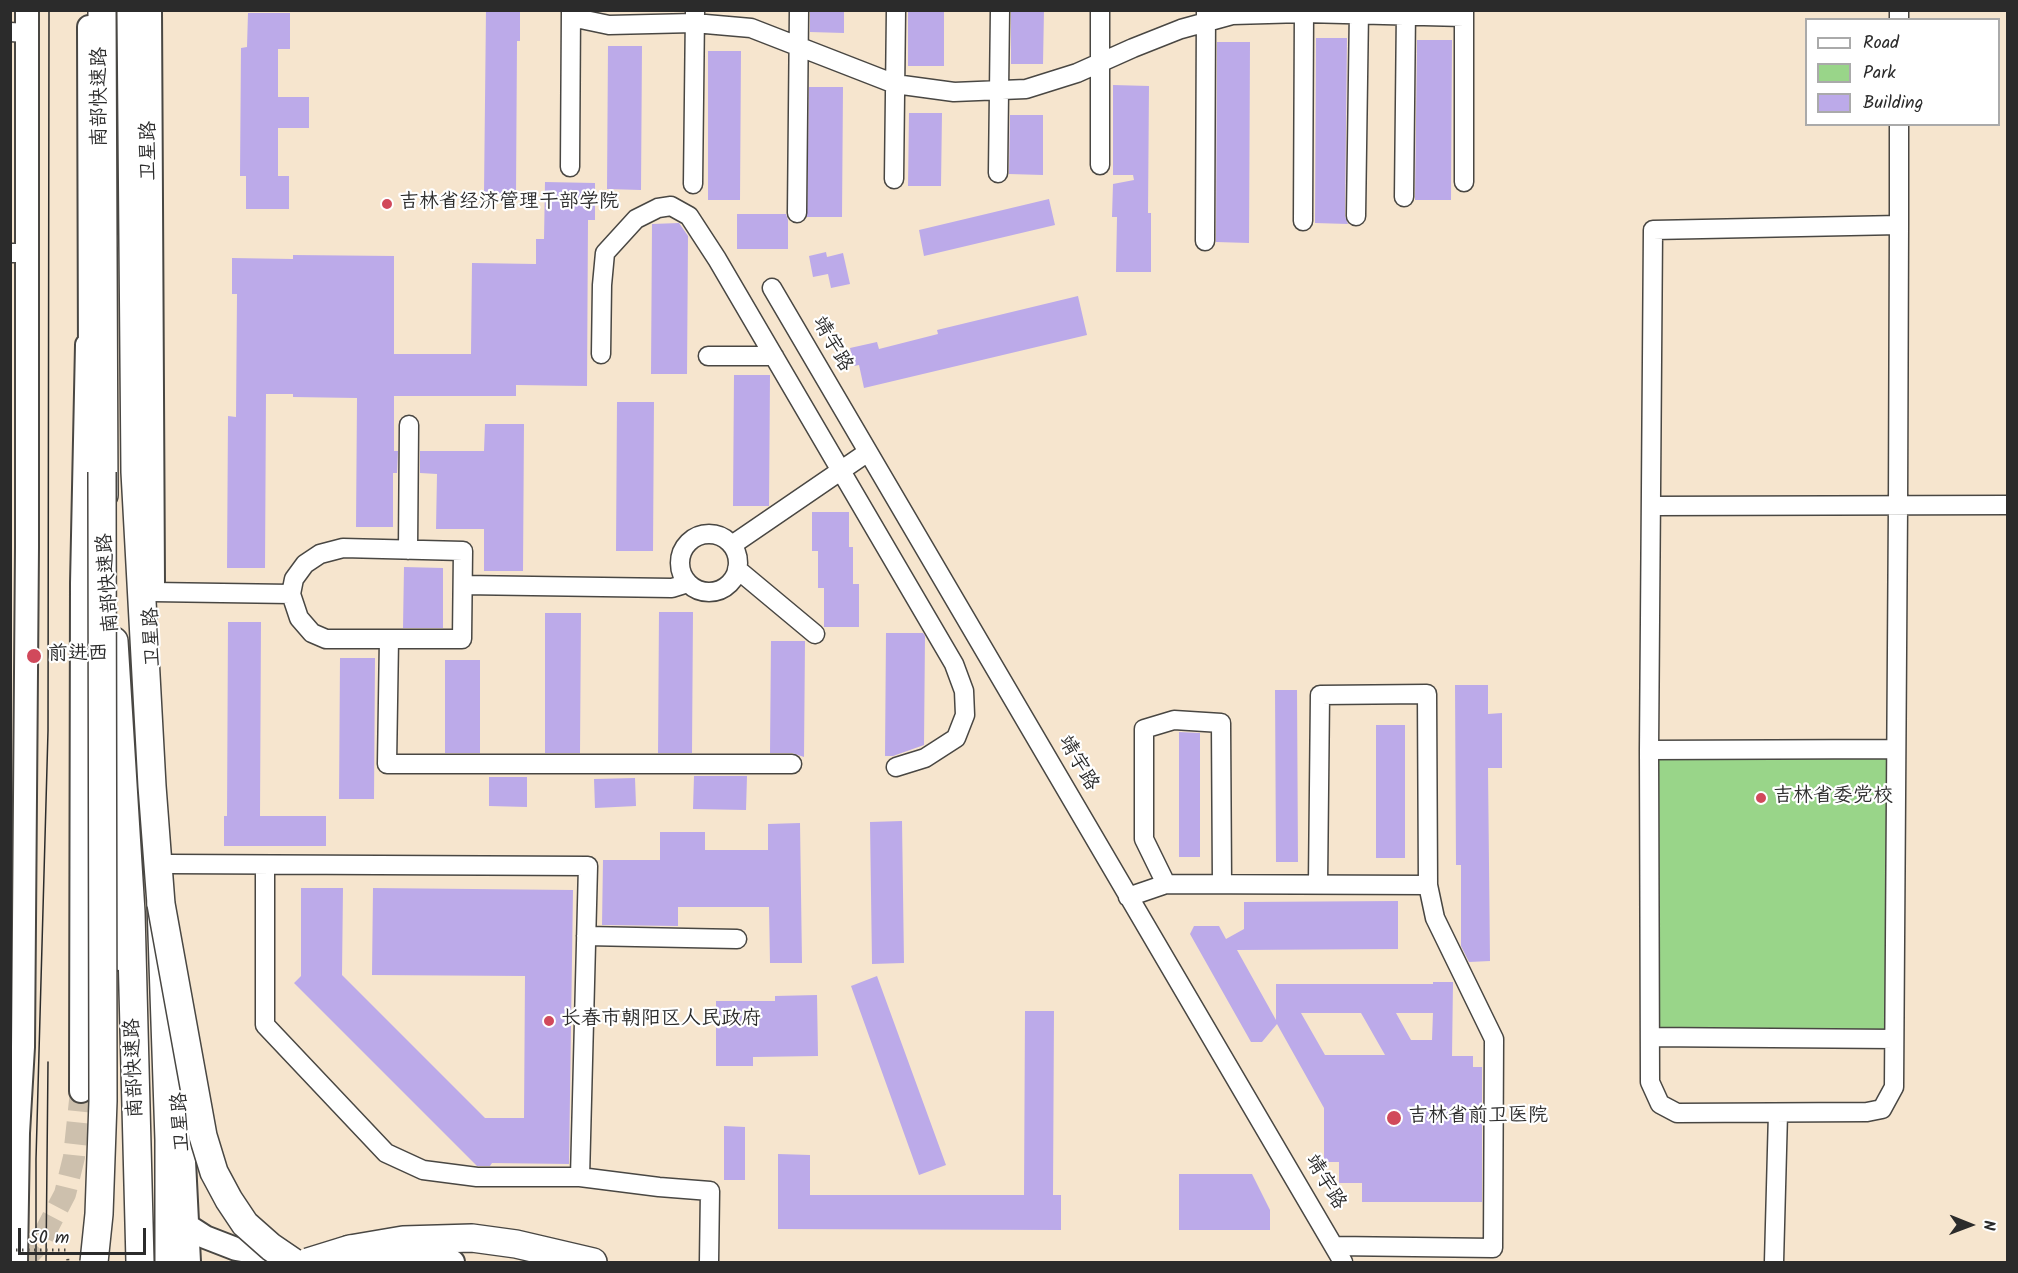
<!DOCTYPE html>
<meta charset="utf-8">
<style>
body{margin:0}
#map{position:relative;width:2018px;height:1273px;overflow:hidden;background:#f6e5ce;font-family:Kalam,sans-serif}
canvas{display:block}
.frame{position:absolute;inset:0;border:12px solid #2b2b2b;pointer-events:none}
.legend{position:absolute;left:1805px;top:18px;width:195px;height:108px;box-sizing:border-box;background:#fff;border:2px solid #aaa;margin:0;padding:8px 10px;list-style:none;font-size:18px;color:#2b2b2b}
.legend li{display:flex;align-items:center;gap:12px;height:30px}
.legend b{width:30px;border:2px solid #aaa}
.north{position:absolute;left:1940px;top:1195px;width:60px;height:60px;-webkit-text-stroke:4px #fff;paint-order:stroke;rotate:91deg;font-size:16px;font-weight:700;line-height:24px;text-align:center;color:#2b2b2b}
.north::after{content:'';display:block;margin:auto;width:21px;height:27px;background:#2b2b2b;clip-path:polygon(50% 0,100% 100%,50% 72%,0 100%)}
.scale{position:absolute;left:18px;top:1228px;width:128px;height:27px;box-sizing:border-box;border:3px solid #2b2b2b;border-top:0;padding-left:8px;font-size:18px;line-height:21px;white-space:nowrap;color:#2b2b2b;-webkit-text-stroke:4px #fff;paint-order:stroke}
</style>
<div id="map">
<canvas width="2018" height="1273"></canvas>
<div class="frame"></div>
<ul class="legend">
<li><b style="height:8px;background:#fff"></b>Road</li>
<li><b style="height:16px;background:#99d589"></b>Park</li>
<li><b style="height:16px;background:#bcaae9"></b>Building</li>
</ul>
<div class="north">N</div>
<div class="scale">50 m</div>
</div>
<script>
const context = document.querySelector('canvas').getContext('2d');
context.lineJoin = 'round';
function fillPath(path, color) {
  context.fillStyle = color;
  context.fill(path, 'evenodd');
}
function toPath(rows) {
  const path = new Path2D();
  for (const r of rows) {
    if (r.length === 3) {
      path.moveTo(r[0] + r[2], r[1]);
      path.arc(r[0], r[1], r[2], 0, 2 * Math.PI);
      continue;
    }
    path.moveTo(r[0], r[1]);
    for (let i = 2; i < r.length; i += 2) path.lineTo(r[i], r[i + 1]);
  }
  return path;
}
function stroke(path, color, width, dash) {
  context.strokeStyle = color;
  context.lineWidth = width;
  context.lineCap = dash ? 'butt' : 'round';
  context.setLineDash(dash || []);
  context.stroke(path);
}
function write(font, color, halo, rows, align = 'center') {
  context.font = font + ' Kalam,"LXGW WenKai TC",sans-serif';
  context.lineWidth = 4.5;
  context.setLineDash([]);
  context.textBaseline = 'middle';
  context.strokeStyle = halo;
  context.fillStyle = color;
  for (const [text, x, y, turn = 0] of rows) {
    context.save();
    context.translate(x, y);
    context.rotate((+turn || 0) * Math.PI / 180);
    context.textAlign = isNaN(turn) ? turn : align;
    if (halo) context.strokeText(text, 0, 0);
    context.fillText(text, 0, 0);
    context.restore();
  }
}
fillPath(toPath([
 [1896,749,1894,1039,1650,1037,1649,750]
]), '#99d589');
fillPath(toPath([
 [486,10,520,10,520,41,517,41,516,194,484,193],
 [810,10,844,10,844,33,810,32],
 [908,10,944,10,944,66,908,66],
 [1011,10,1044,10,1043,64,1011,64],
 [248,13,290,13,290,49,278,49,278,97,309,97,309,128,278,128,278,176,289,176,289,209,246,209,246,176,240,176,241,48,247,47],
 [1316,38,1347,38,1345,216,1348,224,1315,223],
 [1417,40,1452,40,1451,200,1415,200],
 [1217,42,1250,42,1249,243,1216,242],
 [608,46,642,46,641,190,607,189],
 [708,51,741,51,740,200,708,200],
 [1113,85,1149,86,1148,213,1151,213,1151,272,1116,272,1117,217,1112,217,1113,184,1134,180,1133,175,1113,175],
 [809,87,843,87,842,217,807,217],
 [909,113,942,113,941,186,908,186],
 [1010,115,1043,115,1043,175,1009,174],
 [545,182,595,183,595,220,588,220,587,386,516,385,516,396,394,396,394,451,398,451,397,473,393,473,393,527,356,527,357,398,293,397,293,394,266,394,265,568,227,568,228,416,236,417,237,294,232,294,232,258,293,259,293,255,394,256,394,354,471,354,472,263,536,264,536,239,544,239],
 [1049,199,1055,225,924,256,919,230],
 [737,214,786,214,788,220,788,249,737,249],
 [679,223,688,236,687,374,651,374,652,224],
 [826,252,827,257,843,253,850,284,831,288,828,274,813,277,809,256],
 [1078,296,1087,335,864,388,859,365,854,366,850,348,877,342,879,349,938,334,937,330],
 [734,375,770,375,769,506,733,506],
 [617,402,654,402,653,551,616,551],
 [485,424,524,424,523,571,484,571,484,529,436,529,437,474,420,473,420,451,484,451],
 [812,512,849,512,849,547,853,547,853,584,859,584,859,627,824,627,824,588,818,588,818,551,812,551],
 [404,567,443,568,443,628,403,628],
 [659,612,693,612,692,753,658,753],
 [545,613,581,613,580,753,545,753],
 [228,622,261,622,260,816,326,816,326,846,224,846,224,816,227,816],
 [886,633,923,633,925,636,924,745,893,756,885,756],
 [771,641,805,641,804,757,792,753,770,753],
 [340,658,375,658,374,799,339,799],
 [445,660,480,660,480,753,445,753],
 [1455,685,1488,685,1488,714,1502,713,1502,768,1488,768,1490,961,1469,962,1461,946,1461,865,1456,865],
 [1275,690,1297,690,1298,862,1276,862],
 [1376,725,1405,725,1405,858,1376,858],
 [1179,732,1200,733,1200,857,1179,857],
 [694,776,747,776,746,810,693,809],
 [489,777,527,777,527,807,489,806],
 [635,778,636,806,595,808,594,779],
 [902,821,904,963,872,964,870,822],
 [800,823,802,963,770,963,769,907,678,907,678,926,602,925,603,860,660,860,660,832,705,832,705,850,768,850,768,824],
 [301,888,343,888,342,975,485,1118,524,1118,525,976,372,975,373,888,573,890,569,1164,492,1163,490,1166,477,1166,294,983,301,976],
 [1398,901,1398,949,1237,950,1276,1020,1276,984,1433,984,1433,982,1453,982,1452,1056,1473,1056,1473,1067,1482,1067,1482,1202,1362,1202,1362,1183,1339,1183,1339,1162,1324,1162,1324,1108,1277,1024,1262,1042,1251,1042,1190,934,1194,926,1219,926,1226,939,1244,929,1244,902],
 [1301,1013,1361,1013,1385,1055,1325,1055],
 [1396,1013,1433,1013,1432,1040,1411,1040],
 [877,976,946,1165,919,1175,851,986],
 [817,995,818,1056,753,1057,753,1066,716,1066,716,1001,775,1001,775,996],
 [1025,1011,1054,1011,1053,1195,1061,1195,1061,1230,778,1229,778,1154,810,1155,810,1195,1024,1195],
 [724,1126,745,1127,745,1180,724,1180],
 [1179,1174,1252,1174,1270,1210,1270,1230,1179,1230]
]), '#bcaae9');
stroke(toPath([
 [22,1262,39,1244,65,1194,74,1157,81,1091]
]), '#cdc0ad', 22, [22, 11]);
const minor = toPath([
 [1100,10,1100,165],
 [1899,10,1899,20],
 [571,17,609,25,694,23,751,28,895,84,954,92,1026,89,1077,73,1133,48,1181,29,1232,15,1304,13,1464,17],
 [10,32,27,33],
 [1899,124,1899,225,1898,506,1894,1087,1882,1109,1867,1112,1677,1113,1660,1104,1650,1082,1649,750,1653,230,1899,225],
 [570,167,571,10],
 [998,173,1000,10],
 [894,179,896,10],
 [1464,182,1464,10],
 [693,184,695,12],
 [1404,197,1406,10],
 [797,213,799,10],
 [1356,216,1359,10],
 [1303,221,1304,10],
 [1205,241,1206,12],
 [10,253,27,253],
 [772,288,1343,1262],
 [601,354,602,285,605,253,636,219,658,208,671,206,689,216,717,259,954,664,964,691,965,715,956,738,925,758,896,767],
 [708,356,774,356],
 [1651,506,2008,505],
 [709,563,29],
 [732,545,868,452],
 [408,550,409,425],
 [737,569,815,634],
 [463,585,672,588,688,583],
 [153,592,291,594,299,618,312,633,326,639,462,639,463,551,343,548,320,554,305,564,294,579,291,594],
 [389,639,387,764,792,764],
 [1649,750,1896,749],
 [169,864,588,866,580,1177],
 [265,865,265,1025,386,1153,423,1170,477,1177,580,1177,659,1187,710,1191,709,1262],
 [1318,883,1320,695,1427,694,1428,885],
 [1166,884,1144,839,1144,729,1174,720,1221,723,1222,884],
 [1128,897,1166,884,1428,885,1435,918,1494,1039,1493,1248,1335,1246],
 [586,936,737,939],
 [1650,1037,1894,1039],
 [1774,1262,1778,1113]
]);
const major = toPath([
 [150,10,153,584],
 [89,27,90,360],
 [114,875,119,959],
 [179,1060,189,1262],
 [81,1091,82,583,87,345],
 [188,1226,205,1237,236,1249,287,1258],
 [16,1262,18,1133,23,1047,27,547,27,10],
 [331,1262,453,1262]
]);
const highway = toPath([
 [102,10,104,495],
 [131,10,135,472,152,786,161,904,169,1140,169,1262],
 [114,641,131,912,140,1262],
 [350,1249,403,1240,472,1238,516,1244,593,1262]
]);
stroke(minor, '#494743', 21);
stroke(major, '#494743', 26);
stroke(highway, '#494743', 30);
stroke(minor, '#fff', 18);
stroke(major, '#fff', 22);
stroke(highway, '#fff', 27);
stroke(toPath([
 [36,1262,36,1159,48,731,49,10],
 [46,1262,48,1062]
]), '#2b2b2b', 1.5);
const highwayBridge = toPath([
 [161,904,203,1136,214,1172,229,1200,245,1224,271,1247,293,1262],
 [94,1262,99,1214,103,1101,102,472],
 [308,1262,350,1249]
]);
stroke(highwayBridge, '#494743', 30, []);
stroke(toPath([
 [10,1250,67,1250,68,1262]
]), '#494743', 3, [1.5, 4.5]);
stroke(highwayBridge, '#fff', 27);
for (const [x, y, r, color] of [
 [387,204,6,"#d1495b"],
 [34,656,8,"#d1495b"],
 [1761,798,6,"#d1495b"],
 [549,1021,6,"#d1495b"],
 [1394,1118,8,"#d1495b"]
]) {
  const dot = new Path2D();
  dot.arc(x, y, r, 0, 2 * Math.PI);
  context.fillStyle = color;
  context.fill(dot);
  stroke(dot, '#fff', 2);
}
write('20px', '#2b2b2b', '#fff', [
 ["南部快速路",102,97,-90],
 ["卫星路",151,151,-90],
 ["靖宇路",831,345,60],
 ["南部快速路",110,583,-94],
 ["卫星路",154,637,-92],
 ["靖宇路",1077,764,60],
 ["南部快速路",136,1068,-92],
 ["卫星路",183,1122,-93],
 ["靖宇路",1324,1183,59]
]);
write('20px', '#2b2b2b', '#fff', [
 ["吉林省经济管理干部学院",399,204],
 ["前进西",48,656],
 ["吉林省委党校",1773,798],
 ["长春市朝阳区人民政府",561,1021],
 ["吉林省前卫医院",1408,1118]
], 'left');
</script>
